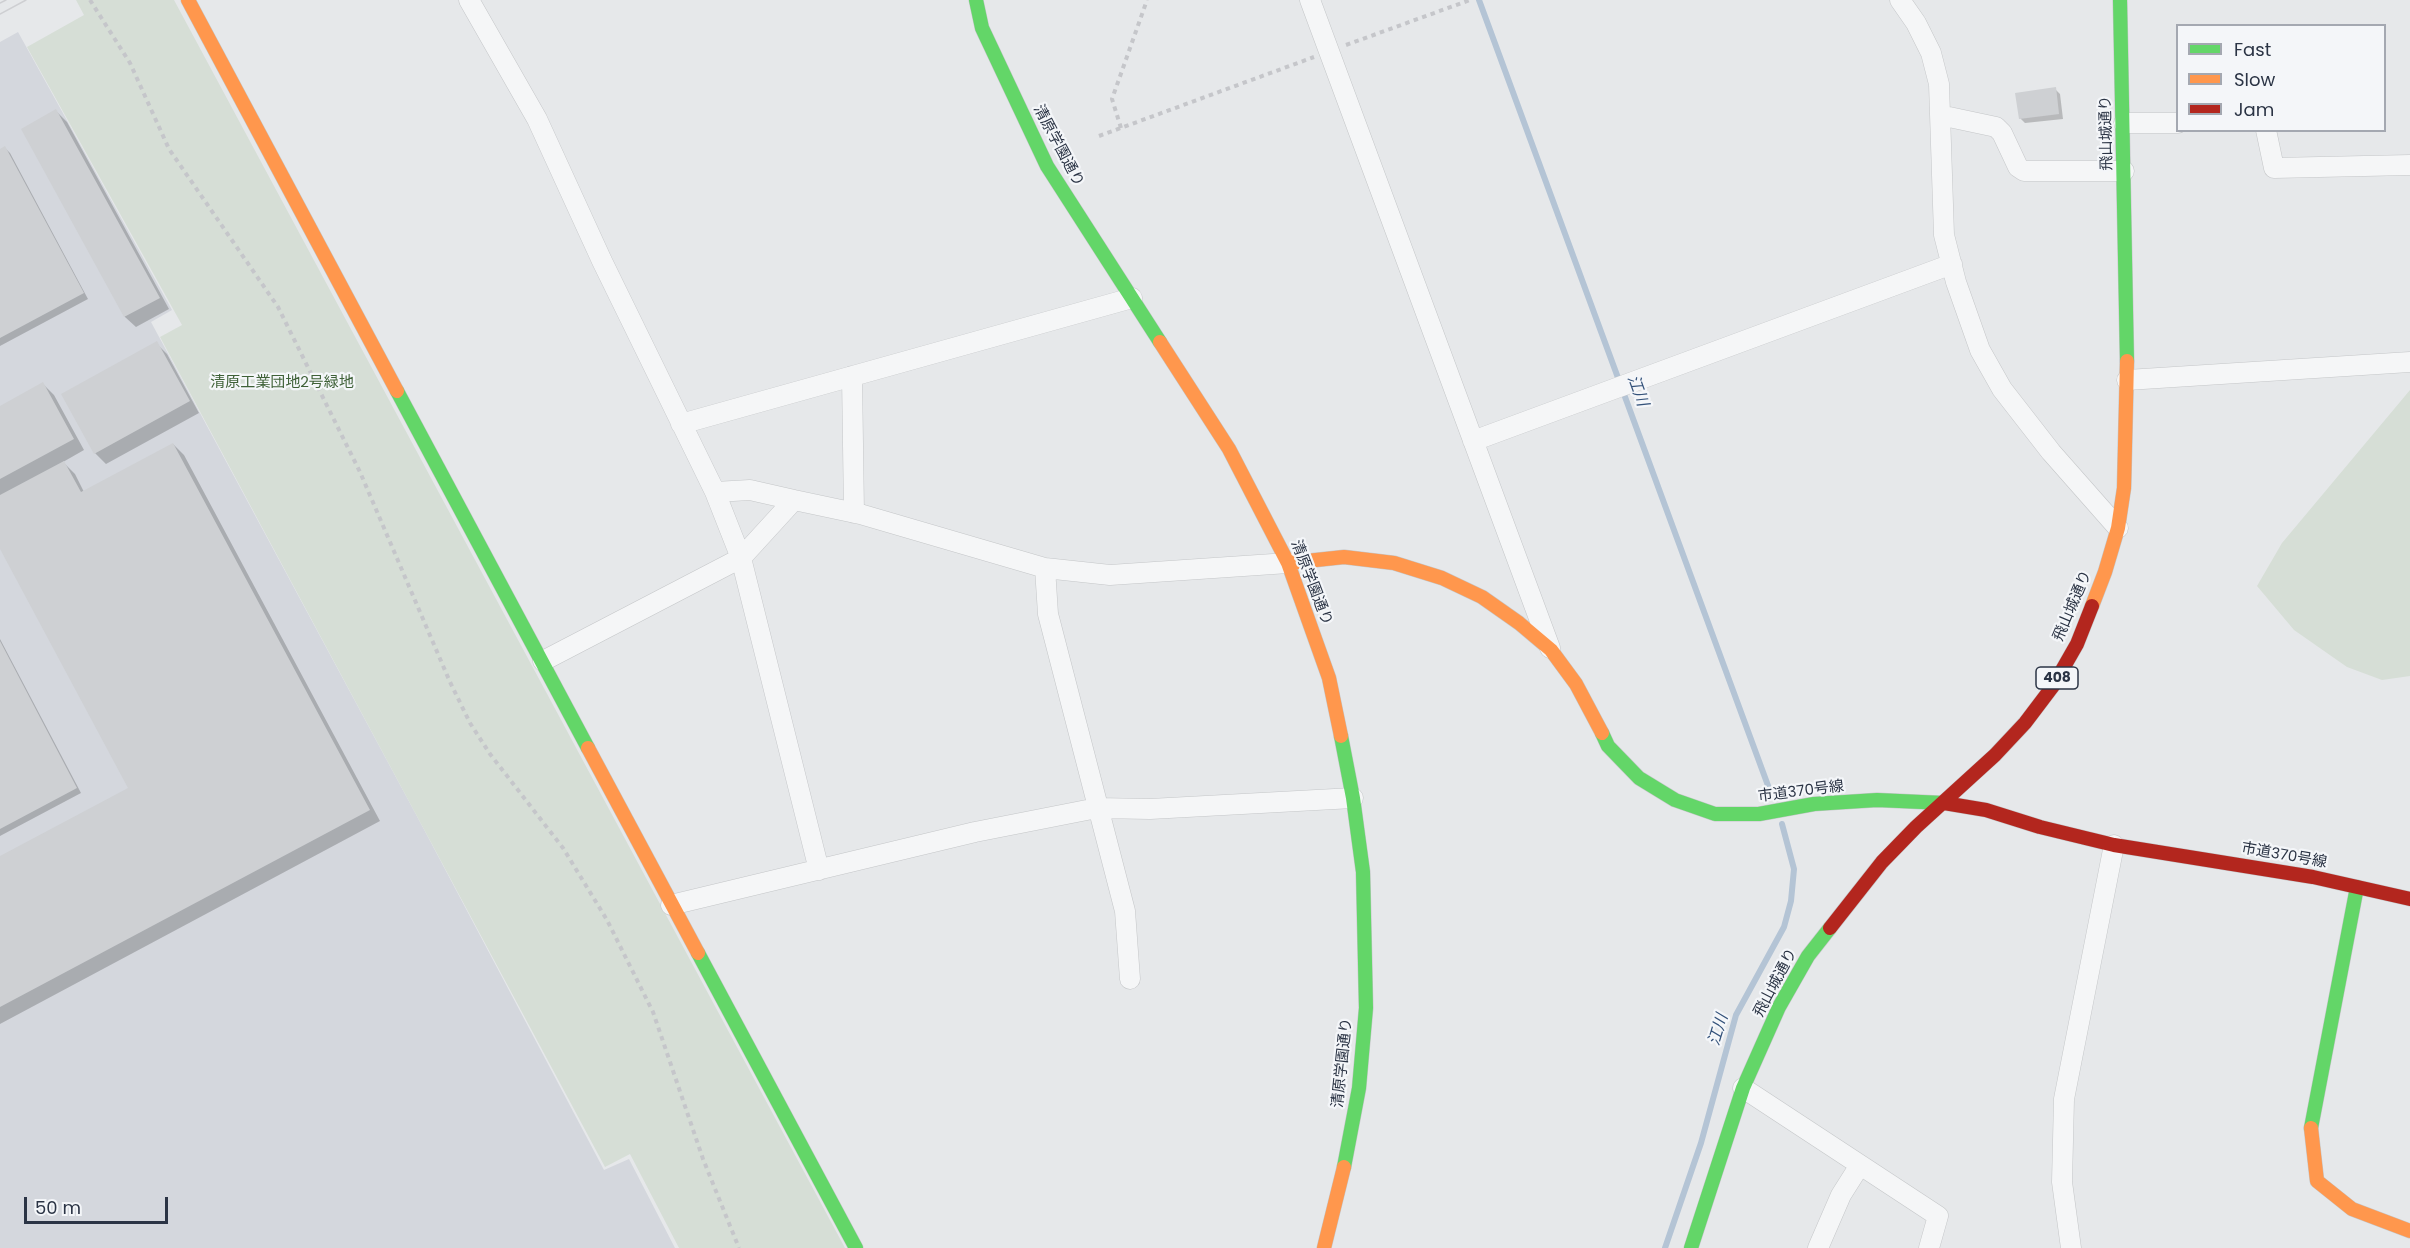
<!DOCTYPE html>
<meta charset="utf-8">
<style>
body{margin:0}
#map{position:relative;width:2410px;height:1248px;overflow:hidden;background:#e6e8ea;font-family:Poppins,sans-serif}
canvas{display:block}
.legend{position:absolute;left:2176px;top:24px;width:210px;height:108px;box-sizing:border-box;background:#f4f6f9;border:2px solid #a4a8b1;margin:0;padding:8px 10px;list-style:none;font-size:18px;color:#2b3445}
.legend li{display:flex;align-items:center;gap:12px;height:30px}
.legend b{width:30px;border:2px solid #a4a8b1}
.scale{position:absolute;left:24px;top:1197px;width:144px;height:27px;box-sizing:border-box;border:3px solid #2b3445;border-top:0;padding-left:8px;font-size:18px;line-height:21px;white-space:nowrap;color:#2b3445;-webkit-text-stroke:4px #f4f6f9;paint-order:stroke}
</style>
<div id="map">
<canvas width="2410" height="1248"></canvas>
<ul class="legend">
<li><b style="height:8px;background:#63d668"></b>Fast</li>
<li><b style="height:8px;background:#ff974d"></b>Slow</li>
<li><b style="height:8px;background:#b3261e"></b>Jam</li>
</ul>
<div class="scale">50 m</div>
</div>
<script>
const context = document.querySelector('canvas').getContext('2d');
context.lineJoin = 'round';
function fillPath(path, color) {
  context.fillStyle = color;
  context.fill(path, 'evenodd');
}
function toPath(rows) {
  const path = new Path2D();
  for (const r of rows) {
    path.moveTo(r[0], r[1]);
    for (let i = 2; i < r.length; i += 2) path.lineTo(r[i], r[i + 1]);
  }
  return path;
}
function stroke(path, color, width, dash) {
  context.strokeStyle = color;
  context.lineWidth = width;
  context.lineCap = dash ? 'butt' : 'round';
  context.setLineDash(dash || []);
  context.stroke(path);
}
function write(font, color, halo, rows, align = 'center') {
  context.font = font + ' Poppins,"Noto Sans JP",sans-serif';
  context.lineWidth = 4.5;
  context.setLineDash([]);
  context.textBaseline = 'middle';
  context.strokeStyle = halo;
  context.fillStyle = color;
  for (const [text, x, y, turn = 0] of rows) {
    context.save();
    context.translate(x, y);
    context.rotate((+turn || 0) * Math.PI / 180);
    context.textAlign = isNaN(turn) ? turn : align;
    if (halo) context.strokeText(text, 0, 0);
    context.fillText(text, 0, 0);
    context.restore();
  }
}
fillPath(toPath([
 [18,32,172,310,151,322,419,820,604,1170,629,1159,675,1248,0,1248,0,42]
]), '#d4d7dd');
fillPath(toPath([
 [76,0,174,0,845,1248,679,1248,630,1154,605,1167,160,337,182,325,27,47,84,15],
 [2410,390,2410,676,2382,680,2347,667,2294,630,2257,586,2282,543]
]), '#d6ded6');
fillPath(toPath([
 [2055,89,2060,94,2063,119,2025,123,2020,118],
 [56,111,67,122,169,309,136,327,125,317,23,130],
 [5,148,10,153,88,299,0,346,0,151],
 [156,343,167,354,199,413,106,464,95,453],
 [43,384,54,395,84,450,63,462,75,474,84,492,173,444,184,455,380,821,0,1024,0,857,130,788,0,546,0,408],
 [0,639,81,793,0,836]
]), '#0003');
stroke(toPath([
 [1479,0,1770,791],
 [1665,1248,1701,1143,1736,1015,1784,927,1791,901,1794,869,1782,824]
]), '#b4c4d5', 6);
fillPath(toPath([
 [2056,87,2059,114,2019,119,2015,93],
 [56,109,160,298,124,317,21,129],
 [5,146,84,293,0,338,0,149],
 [157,341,190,401,94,454,61,394],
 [43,382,74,439,0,479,0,406],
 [173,443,370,810,0,1007,0,856,128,788,0,549,0,495,64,461,81,492],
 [0,641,77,788,0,829]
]), '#ced0d3');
const street = toPath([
 [469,0,537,119,602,261,715,492,741,558,819,870],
 [1310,0,1550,648],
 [1900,0,1916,23,1931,53,1939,84,1944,235,1956,282,1980,350,2002,389,2051,452,2118,528],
 [1941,118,1949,117,1996,127,2002,133,2018,167,2024,171,2124,171],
 [2124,123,2178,123],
 [2266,130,2274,168,2410,165],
 [852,376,854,513],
 [2127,380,2410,362],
 [681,424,1132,298],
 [1473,441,1952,264],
 [715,492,750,490,794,500],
 [1045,568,1048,614,1125,911,1130,979],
 [543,661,741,558,794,500,860,514,1045,568,1110,575,1288,563],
 [671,905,975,832,1097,808,1150,809,1353,798],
 [1743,1088,1938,1216,1929,1248],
 [1818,1248,1841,1195,1860,1165],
 [2071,1248,2062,1182,2064,1099,2114,845]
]);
const fast = toPath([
 [976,0,982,28,1047,166,1160,342],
 [2120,0,2127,361],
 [397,391,588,748],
 [1602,733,1608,746,1639,778,1675,800,1715,814,1759,814,1814,804,1877,800,1944,803],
 [1341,736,1353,798,1363,872,1366,1008,1359,1088,1344,1167],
 [698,953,856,1248],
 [2311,1128,2357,887],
 [1691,1248,1743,1088,1779,1007,1808,956,1830,928]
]);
const slow = toPath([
 [188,0,397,391],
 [1160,342,1229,449,1288,563,1329,678,1341,736],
 [1288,563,1344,557,1394,563,1442,578,1482,597,1519,623,1551,650,1576,684,1602,733],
 [2092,606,2105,572,2118,528,2124,488,2127,361],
 [588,748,698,953],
 [2311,1128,2317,1181,2352,1209,2410,1231],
 [1324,1248,1344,1167]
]);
const jam = toPath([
 [1944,803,1986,810,2040,827,2114,845,2313,877,2410,899],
 [1830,928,1882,862,1916,827,1995,755,2025,723,2053,686,2077,644,2092,606]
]);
stroke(street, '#c4c6c8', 21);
stroke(fast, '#c4c6c8', 15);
stroke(slow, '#c4c6c8', 15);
stroke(jam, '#c4c6c8', 15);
stroke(toPath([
 [90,0,130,63,169,149,278,307,360,472,450,682,470,723,490,754,563,848,607,920,653,1012,703,1159,739,1248],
 [1346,45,1470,0],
 [1121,128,1112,99,1147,0],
 [1099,136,1314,57]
]), '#c5c6ca', 4, [4.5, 4.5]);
stroke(street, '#f5f6f7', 20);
stroke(fast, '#63d668', 14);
stroke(slow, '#ff974d', 14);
stroke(jam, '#b3261e', 14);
stroke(toPath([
 [0,3,6,0],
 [0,14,26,0]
]), '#cecfd2', 1.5);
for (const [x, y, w] of [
 [2057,678,42]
]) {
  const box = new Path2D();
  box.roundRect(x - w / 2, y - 11, w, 22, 4.5);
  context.fillStyle = '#f4f6f9';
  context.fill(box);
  stroke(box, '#2b3445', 1.5);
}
write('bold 14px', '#2b3445', null, [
 ["408",2057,678]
]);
write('15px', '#2b3445', '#f4f6f9', [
 ["飛山城通り",2107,133,-91],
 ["清原学園通り",1058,146,62],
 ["清原学園通り",1311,583,69],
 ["飛山城通り",2073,606,-67],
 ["市道370号線",1801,792,-7],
 ["市道370号線",2284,856,10],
 ["飛山城通り",1776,983,-62],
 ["清原学園通り",1343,1063,-84]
]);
write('15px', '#3f6138', '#f4f6f9', [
 ["清原工業団地2号緑地",282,383]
]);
write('italic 16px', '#34527a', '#f4f6f9', [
 ["江川",1637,391,70],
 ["江川",1719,1030,-73]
]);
</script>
